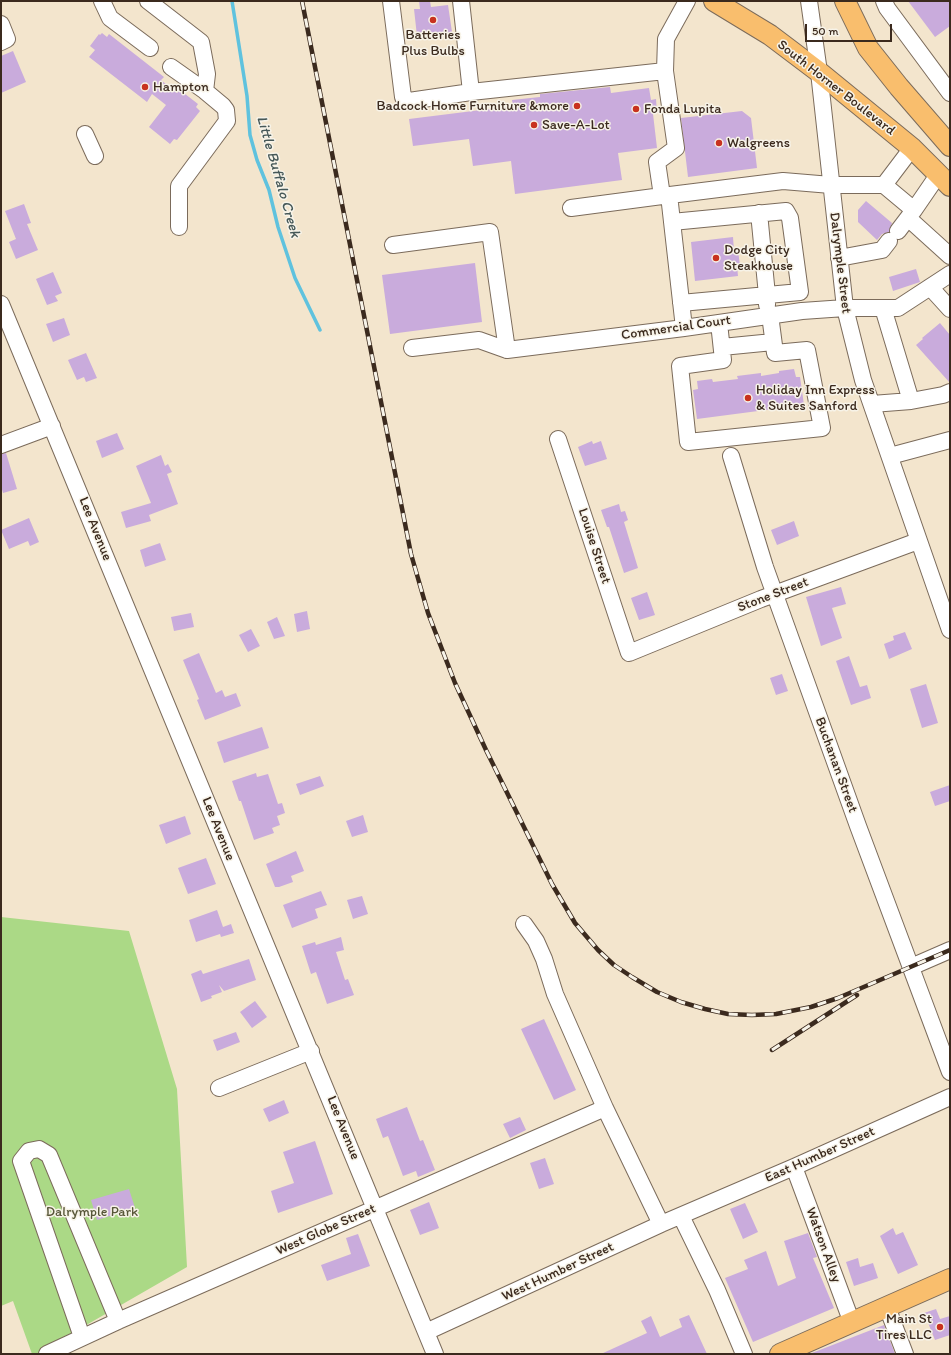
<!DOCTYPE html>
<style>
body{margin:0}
#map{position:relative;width:951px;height:1355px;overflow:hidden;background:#f3e5cd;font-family:Itim,sans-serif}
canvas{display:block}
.frame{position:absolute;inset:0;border:2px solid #3b2a1e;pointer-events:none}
.scale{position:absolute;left:805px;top:24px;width:87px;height:18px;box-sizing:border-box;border:2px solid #3b2a1e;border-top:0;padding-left:5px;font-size:12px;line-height:14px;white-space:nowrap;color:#3b2a1e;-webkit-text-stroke:3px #f7f3e8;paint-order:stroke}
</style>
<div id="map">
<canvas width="951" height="1355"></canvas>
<div class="frame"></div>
<div class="scale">50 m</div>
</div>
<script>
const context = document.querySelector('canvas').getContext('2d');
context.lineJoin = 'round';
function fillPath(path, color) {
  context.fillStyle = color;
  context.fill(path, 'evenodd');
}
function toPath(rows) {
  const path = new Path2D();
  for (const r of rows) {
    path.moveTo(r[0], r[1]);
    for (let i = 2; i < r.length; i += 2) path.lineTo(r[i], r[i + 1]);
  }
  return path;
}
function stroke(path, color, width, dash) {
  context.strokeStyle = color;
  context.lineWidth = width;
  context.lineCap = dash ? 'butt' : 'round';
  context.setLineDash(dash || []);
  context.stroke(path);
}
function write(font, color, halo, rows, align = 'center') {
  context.font = font + ' Itim,sans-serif';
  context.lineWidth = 3;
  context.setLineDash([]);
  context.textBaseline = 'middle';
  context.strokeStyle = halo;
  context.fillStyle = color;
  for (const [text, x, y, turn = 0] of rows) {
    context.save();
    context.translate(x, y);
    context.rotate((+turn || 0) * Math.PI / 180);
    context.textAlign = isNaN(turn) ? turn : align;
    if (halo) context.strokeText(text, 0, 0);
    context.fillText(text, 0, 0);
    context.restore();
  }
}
fillPath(toPath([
 [1,917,129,931,177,1089,187,1267,36,1354,32,1354,13,1301,1,1306]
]), '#abd986');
stroke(toPath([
 [232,1,247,96,250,135,257,160,269,190,278,227,295,278,320,330]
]), '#5fc2de', 3.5);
fillPath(toPath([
 [419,1,430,1,431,7,448,5,452,32,417,36,414,9,420,9],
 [908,1,950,1,950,26,935,37],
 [102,33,107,37,109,34,164,77,161,80,177,93,180,90,198,104,196,107,200,111,177,140,174,139,170,144,149,127,166,105,152,94,147,102,89,57,95,50,90,46,99,34,100,35],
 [13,51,26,82,1,93,1,56],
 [610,87,611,93,649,88,651,100,656,99,657,113,653,114,657,148,618,153,622,180,515,194,511,161,473,166,469,139,413,146,409,119,513,106,512,100,540,97,540,94],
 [742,111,751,118,757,168,688,177,681,118],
 [866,201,892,223,889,232,882,234,877,240,858,222,858,210],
 [24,204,31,223,27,224,38,250,16,259,9,242,16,239,5,211],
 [733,237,734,251,738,251,740,265,737,266,738,276,695,281,691,242],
 [475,263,482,322,390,334,382,275],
 [916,269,920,282,893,291,889,277],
 [53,272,62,293,55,296,58,301,47,305,36,279],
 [64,318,70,335,53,342,46,324],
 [940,323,950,335,950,383,916,345,923,339,922,338],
 [86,353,97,378,86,382,84,377,77,380,68,360],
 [794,369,796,377,800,377,804,405,697,419,693,390,698,389,697,381,712,379,713,382,738,379,737,376,761,373,761,376,779,373,779,371],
 [117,433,124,449,102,458,96,441],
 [592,441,593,444,601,441,607,459,585,466,578,447],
 [6,453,17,489,3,493,1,486,1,454],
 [161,455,165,466,168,464,172,472,167,474,178,504,149,515,151,521,126,528,121,512,151,503,136,466],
 [619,504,621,512,625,511,628,520,624,522,638,568,624,573,609,527,607,527,601,510],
 [29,518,39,542,30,546,28,541,9,549,1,530],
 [794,521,799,536,777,545,771,530],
 [160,543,166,560,145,567,140,550],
 [841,587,846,604,832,608,842,638,821,646,806,597],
 [647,592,655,615,639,620,631,598],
 [307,611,310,629,297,632,294,614],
 [191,613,194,627,174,631,171,617],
 [277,617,285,636,274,639,267,622],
 [251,629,260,646,248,652,239,635],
 [905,632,912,649,889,659,884,644,894,640,893,636],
 [199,653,216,693,222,690,225,697,236,693,241,706,205,720,197,700,199,699,183,660],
 [849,656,860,687,867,685,871,698,851,705,836,661],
 [782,674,788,691,776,695,770,678],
 [926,684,938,723,922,728,910,689],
 [262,727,269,748,224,763,217,742],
 [256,773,257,777,268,774,278,804,282,803,285,813,277,816,280,825,272,828,274,833,254,840,241,801,239,801,232,781],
 [320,776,324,786,300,795,296,784],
 [950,785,950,801,935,806,930,792],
 [363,815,368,832,352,837,346,821],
 [185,816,191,834,166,844,159,825],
 [296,851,304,871,291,876,293,882,279,887,275,887,266,864],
 [206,858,216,884,188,894,178,868],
 [321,891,327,905,315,909,318,918,292,928,283,905],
 [362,896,368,914,353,919,347,900],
 [217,910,223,927,231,924,234,933,221,937,220,934,196,942,189,920],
 [341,937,344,950,336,952,345,980,348,979,354,995,327,1004,316,972,311,974,302,946,315,942,316,945],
 [249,959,256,980,224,991,219,985,222,992,211,996,212,998,201,1002,191,974,201,970,203,974],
 [255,1001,267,1017,252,1028,240,1012],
 [544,1019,576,1090,554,1100,521,1029],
 [236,1032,240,1042,217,1051,213,1040],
 [284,1100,289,1113,269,1122,263,1109],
 [407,1107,420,1141,423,1140,435,1170,418,1177,416,1171,403,1176,388,1136,383,1138,376,1119],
 [520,1117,526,1130,510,1138,503,1124],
 [315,1141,333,1194,278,1213,271,1191,294,1183,283,1152],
 [545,1158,554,1184,539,1189,530,1163],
 [129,1189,135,1208,97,1220,91,1200],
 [429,1202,439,1228,420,1235,410,1210],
 [745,1203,758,1232,743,1239,730,1209],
 [893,1228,896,1235,903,1232,918,1265,898,1274,880,1236],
 [808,1233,817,1257,813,1258,834,1308,753,1342,725,1278,748,1269,744,1260,766,1251,778,1286,796,1278,784,1241],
 [358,1234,370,1266,327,1281,321,1265,351,1254,346,1238],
 [858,1258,860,1267,873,1263,878,1278,854,1286,846,1262],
 [936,1309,940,1319,950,1316,950,1335,935,1340,924,1313],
 [689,1315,707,1354,601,1354,647,1333,641,1321,651,1316,660,1337,682,1327,679,1319],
 [884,1325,895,1354,812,1354,812,1353]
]), '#c9abdc');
const minor = toPath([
 [102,1,110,18,150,48],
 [148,1,201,42,207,74,205,91,171,67],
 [391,1,403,97,409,101,471,92,665,71],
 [461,1,471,92],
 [809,1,819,72,845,308,863,380,950,630],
 [884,1,887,8,950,93],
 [1,24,7,39,1,42],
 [85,134,95,156],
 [884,185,912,148],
 [669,195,684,328],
 [662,196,657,162,676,148,665,71,666,39,687,1],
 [571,208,662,196,783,181,831,185,884,185,914,210,938,175],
 [759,213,767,295,767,305],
 [908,218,950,256],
 [672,222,786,211,790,218,800,292,681,303],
 [179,227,179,186,227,121,226,110,223,106,205,91],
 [898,231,914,210],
 [393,245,490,232,507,350],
 [839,258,882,250,889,241],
 [930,287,950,309],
 [1,304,435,1354],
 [719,323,723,360,680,366,688,442,822,428,807,350,775,353,770,315],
 [722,347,773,342],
 [412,348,479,340,507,350,684,328,802,311,845,308,898,308,950,274],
 [911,401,943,395,950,392],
 [872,404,911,401,883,308],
 [558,439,629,653,761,599,918,541],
 [1,445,52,426],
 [731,456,765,567,858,826,950,1072],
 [890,456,950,440],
 [524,924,536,941,544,959,555,994,605,1108,661,1224],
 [911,967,950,950],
 [219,1088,311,1051],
 [794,1167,852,1323],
 [681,1216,717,1290,744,1354],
 [887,1307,905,1354],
 [426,1332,661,1224,794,1167,950,1097],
 [82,1337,21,1161,29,1151,39,1149,49,1155,118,1321],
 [47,1354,118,1321,605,1108]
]);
const major = toPath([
 [714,1,770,35,819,72,912,148,950,186],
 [845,1,868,48,899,87,950,146],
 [780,1354,950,1279]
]);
stroke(minor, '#7b6b5b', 18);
stroke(major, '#7b6b5b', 22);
stroke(minor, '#fff', 16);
stroke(major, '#f9be6d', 20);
const rail = toPath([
 [302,1,411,554,428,613,455,683,486,750,552,884,575,923,598,950,614,965,632,977,657,992,681,1002,705,1009,728,1014,752,1015,776,1014,811,1007,838,998,950,950],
 [772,1050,857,995]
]);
stroke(rail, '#3b2a1e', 4.5);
stroke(rail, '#f7f3e8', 3, [9]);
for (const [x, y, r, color] of [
 [433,20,4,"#c8321e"],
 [145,87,4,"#c8321e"],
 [577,106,4,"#c8321e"],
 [636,109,4,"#c8321e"],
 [534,125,4,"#c8321e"],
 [719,143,4,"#c8321e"],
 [716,258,4,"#c8321e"],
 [748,398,4,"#c8321e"],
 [940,1327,4,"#c8321e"]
]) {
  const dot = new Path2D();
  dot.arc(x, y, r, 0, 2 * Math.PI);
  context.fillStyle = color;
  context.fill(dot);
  stroke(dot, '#f7f3e8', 1.5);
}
write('14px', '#3b2a1e', '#f7f3e8', [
 ["Batteries",433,35,"center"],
 ["Plus Bulbs",433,51,"center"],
 ["Hampton",153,87],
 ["Badcock Home Furniture &more",569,106,"right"],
 ["Fonda Lupita",644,109],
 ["Save-A-Lot",542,125],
 ["Walgreens",727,143],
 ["Dodge City",724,250],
 ["Steakhouse",724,266],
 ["Holiday Inn Express",756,390],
 ["& Suites Sanford",756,406],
 ["Main St",932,1319,"right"],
 ["Tires LLC",932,1335,"right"]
], 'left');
write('14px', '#3b2a1e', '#f7f3e8', [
 ["South Horner Boulevard",836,88,38],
 ["Dalrymple Street",840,263,83],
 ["Commercial Court",676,328,-8],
 ["Lee Avenue",95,529,68],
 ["Louise Street",594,546,72],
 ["Stone Street",773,595,-21],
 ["Buchanan Street",836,765,70],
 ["Lee Avenue",218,829,68],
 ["Lee Avenue",343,1128,68],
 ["East Humber Street",820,1155,-24],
 ["West Globe Street",326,1230,-24],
 ["Watson Alley",823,1245,70],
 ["West Humber Street",558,1272,-25]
]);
write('14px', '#575638', '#f7f3e8', [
 ["Dalrymple Park",92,1212]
]);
write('italic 15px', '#465858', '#f7f3e8', [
 ["Little Buffalo Creek",278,177,74]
]);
</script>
